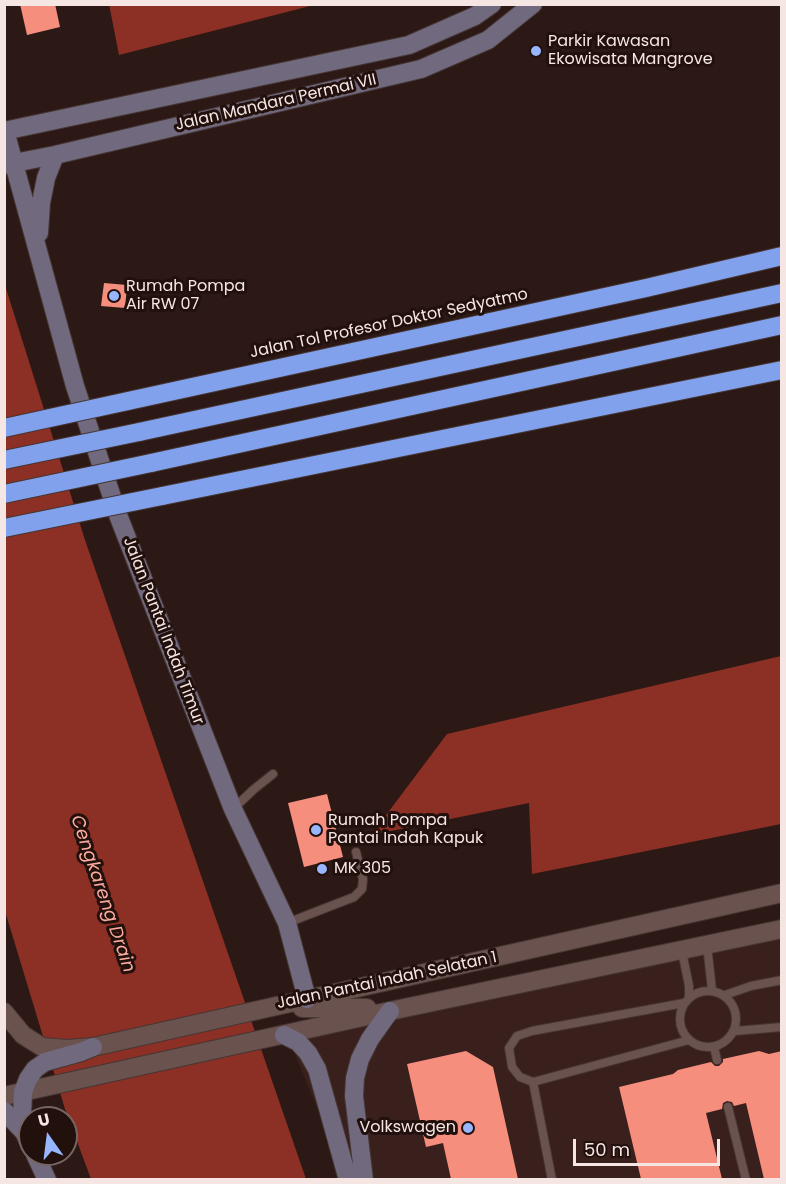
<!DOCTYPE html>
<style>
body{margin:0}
#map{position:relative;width:786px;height:1184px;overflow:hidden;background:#2c1916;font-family:Poppins,sans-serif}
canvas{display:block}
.frame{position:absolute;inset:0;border:6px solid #f5e6e4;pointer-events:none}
.north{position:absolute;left:18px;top:1106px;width:60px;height:60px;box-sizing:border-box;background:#22100d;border:2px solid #766663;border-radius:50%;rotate:346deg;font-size:16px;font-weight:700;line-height:24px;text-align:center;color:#f5e6e4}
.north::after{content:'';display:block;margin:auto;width:21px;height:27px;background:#97b6fd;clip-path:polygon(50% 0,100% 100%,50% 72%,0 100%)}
.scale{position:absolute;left:573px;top:1139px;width:147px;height:27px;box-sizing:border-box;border:3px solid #f5e6e4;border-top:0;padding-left:8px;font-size:18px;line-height:21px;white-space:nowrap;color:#f5e6e4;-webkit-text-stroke:4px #22100d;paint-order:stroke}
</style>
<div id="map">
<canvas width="786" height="1184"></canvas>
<div class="frame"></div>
<div class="north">U</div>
<div class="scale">50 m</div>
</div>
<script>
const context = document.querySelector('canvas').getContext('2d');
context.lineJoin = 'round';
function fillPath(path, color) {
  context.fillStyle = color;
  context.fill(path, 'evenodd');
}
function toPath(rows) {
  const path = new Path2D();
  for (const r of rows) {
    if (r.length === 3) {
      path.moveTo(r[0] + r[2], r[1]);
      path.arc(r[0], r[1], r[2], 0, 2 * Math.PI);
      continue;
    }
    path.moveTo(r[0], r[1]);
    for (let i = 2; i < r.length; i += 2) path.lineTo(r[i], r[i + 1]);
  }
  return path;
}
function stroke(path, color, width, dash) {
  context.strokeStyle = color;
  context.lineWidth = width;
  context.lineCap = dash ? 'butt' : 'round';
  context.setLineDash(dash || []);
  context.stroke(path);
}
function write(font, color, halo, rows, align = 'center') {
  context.font = font + ' Poppins,sans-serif';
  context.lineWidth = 6;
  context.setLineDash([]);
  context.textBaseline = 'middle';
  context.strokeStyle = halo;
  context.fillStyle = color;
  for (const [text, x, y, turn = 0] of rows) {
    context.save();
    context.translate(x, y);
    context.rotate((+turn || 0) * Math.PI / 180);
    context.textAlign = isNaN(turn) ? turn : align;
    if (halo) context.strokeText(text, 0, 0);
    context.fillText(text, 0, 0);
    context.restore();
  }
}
fillPath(toPath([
 [781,923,781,1179,346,1179,286,1032]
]), '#3a201c');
fillPath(toPath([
 [109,4,314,4,314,5,119,55],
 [4,282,85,540,306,1179,91,1179,65,1109,5,911],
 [781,656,781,824,532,874,529,803,371,835,447,734]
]), '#8c2f24');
fillPath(toPath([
 [20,4,55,4,60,27,27,35],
 [104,283,127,285,125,308,101,306],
 [327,794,343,857,304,867,288,803],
 [466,1051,493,1067,518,1179,451,1179,443,1143,426,1147,407,1064],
 [759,1051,769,1054,782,1051,782,1179,764,1179,746,1103,734,1106,732,1102,727,1101,723,1103,722,1109,706,1113,722,1179,641,1179,619,1087,673,1074,678,1070,711,1062,715,1066,719,1066,723,1062,723,1059]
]), '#f68e7e');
const service = toPath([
 [233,809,253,790,273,774],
 [287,923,354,897,362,889,363,879,356,852],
 [707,945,712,990],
 [682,951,689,986,689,997],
 [708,1019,28],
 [725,995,751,986,782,980],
 [684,1003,532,1031,517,1036,509,1048,512,1067,520,1077,533,1082,689,1040],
 [735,1031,782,1027],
 [714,1047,717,1060],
 [533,1082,552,1180],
 [728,1107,746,1180]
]);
const tertiary = toPath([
 [302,1008,367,1008],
 [4,1012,23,1035,42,1047,67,1049,93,1047,782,893],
 [4,1096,390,1011,782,929]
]);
const secondary = toPath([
 [4,131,409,45,475,16,492,4],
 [5,131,75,386,118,515,233,809,287,923,307,999],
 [4,165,55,155,421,69,488,40,533,4],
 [39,233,41,203,46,178,55,155],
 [284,1035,298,1042,308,1053,317,1069,348,1180],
 [4,1111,24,1132],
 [30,1144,24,1132,22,1117,23,1092,28,1079,35,1069,45,1062,81,1052,93,1047],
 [35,1154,47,1180],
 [364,1180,354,1096,355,1078,360,1059,370,1039,390,1011]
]);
const motorway = toPath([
 [128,401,646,288,782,256],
 [139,432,782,293],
 [151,463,782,325],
 [162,496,782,370]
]);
stroke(service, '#463634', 10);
stroke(tertiary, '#463634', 20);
stroke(secondary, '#463634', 20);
stroke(motorway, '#463634', 20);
stroke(service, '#6a524e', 8);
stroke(tertiary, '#6a524e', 18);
stroke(secondary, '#716a7e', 18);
stroke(motorway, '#82a1ed', 18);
const motorwayBridge = toPath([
 [4,428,128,401],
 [4,460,139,432],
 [4,494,151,463],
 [4,528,162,496]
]);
stroke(motorwayBridge, '#463634', 20, []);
stroke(motorwayBridge, '#82a1ed', 18);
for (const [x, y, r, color] of [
 [536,51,6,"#97b6fd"],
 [114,296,6,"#97b6fd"],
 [316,830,6,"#97b6fd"],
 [322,869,6,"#97b6fd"],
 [468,1128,6,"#97b6fd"]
]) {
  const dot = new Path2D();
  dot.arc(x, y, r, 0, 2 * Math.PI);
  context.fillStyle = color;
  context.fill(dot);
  stroke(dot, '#22100d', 2);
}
write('16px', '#f5e6e4', '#22100d', [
 ["Parkir Kawasan",548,42],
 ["Ekowisata Mangrove",548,60],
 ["Rumah Pompa",126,287],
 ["Air RW 07",126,305],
 ["Rumah Pompa",328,821],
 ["Pantai Indah Kapuk",328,839],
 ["MK 305",334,869],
 ["Volkswagen",456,1128,"right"]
], 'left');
write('16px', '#f5e6e4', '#22100d', [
 ["Jalan Mandara Permai VII",276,103,-13],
 ["Jalan Tol Profesor Doktor Sedyatmo",389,324,-12],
 ["Jalan Pantai Indah Timur",163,631,69],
 ["Jalan Pantai Indah Selatan 1",387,981,-12]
]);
write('italic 18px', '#fbac9f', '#22100d', [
 ["Cengkareng Drain",102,894,71]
]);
</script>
